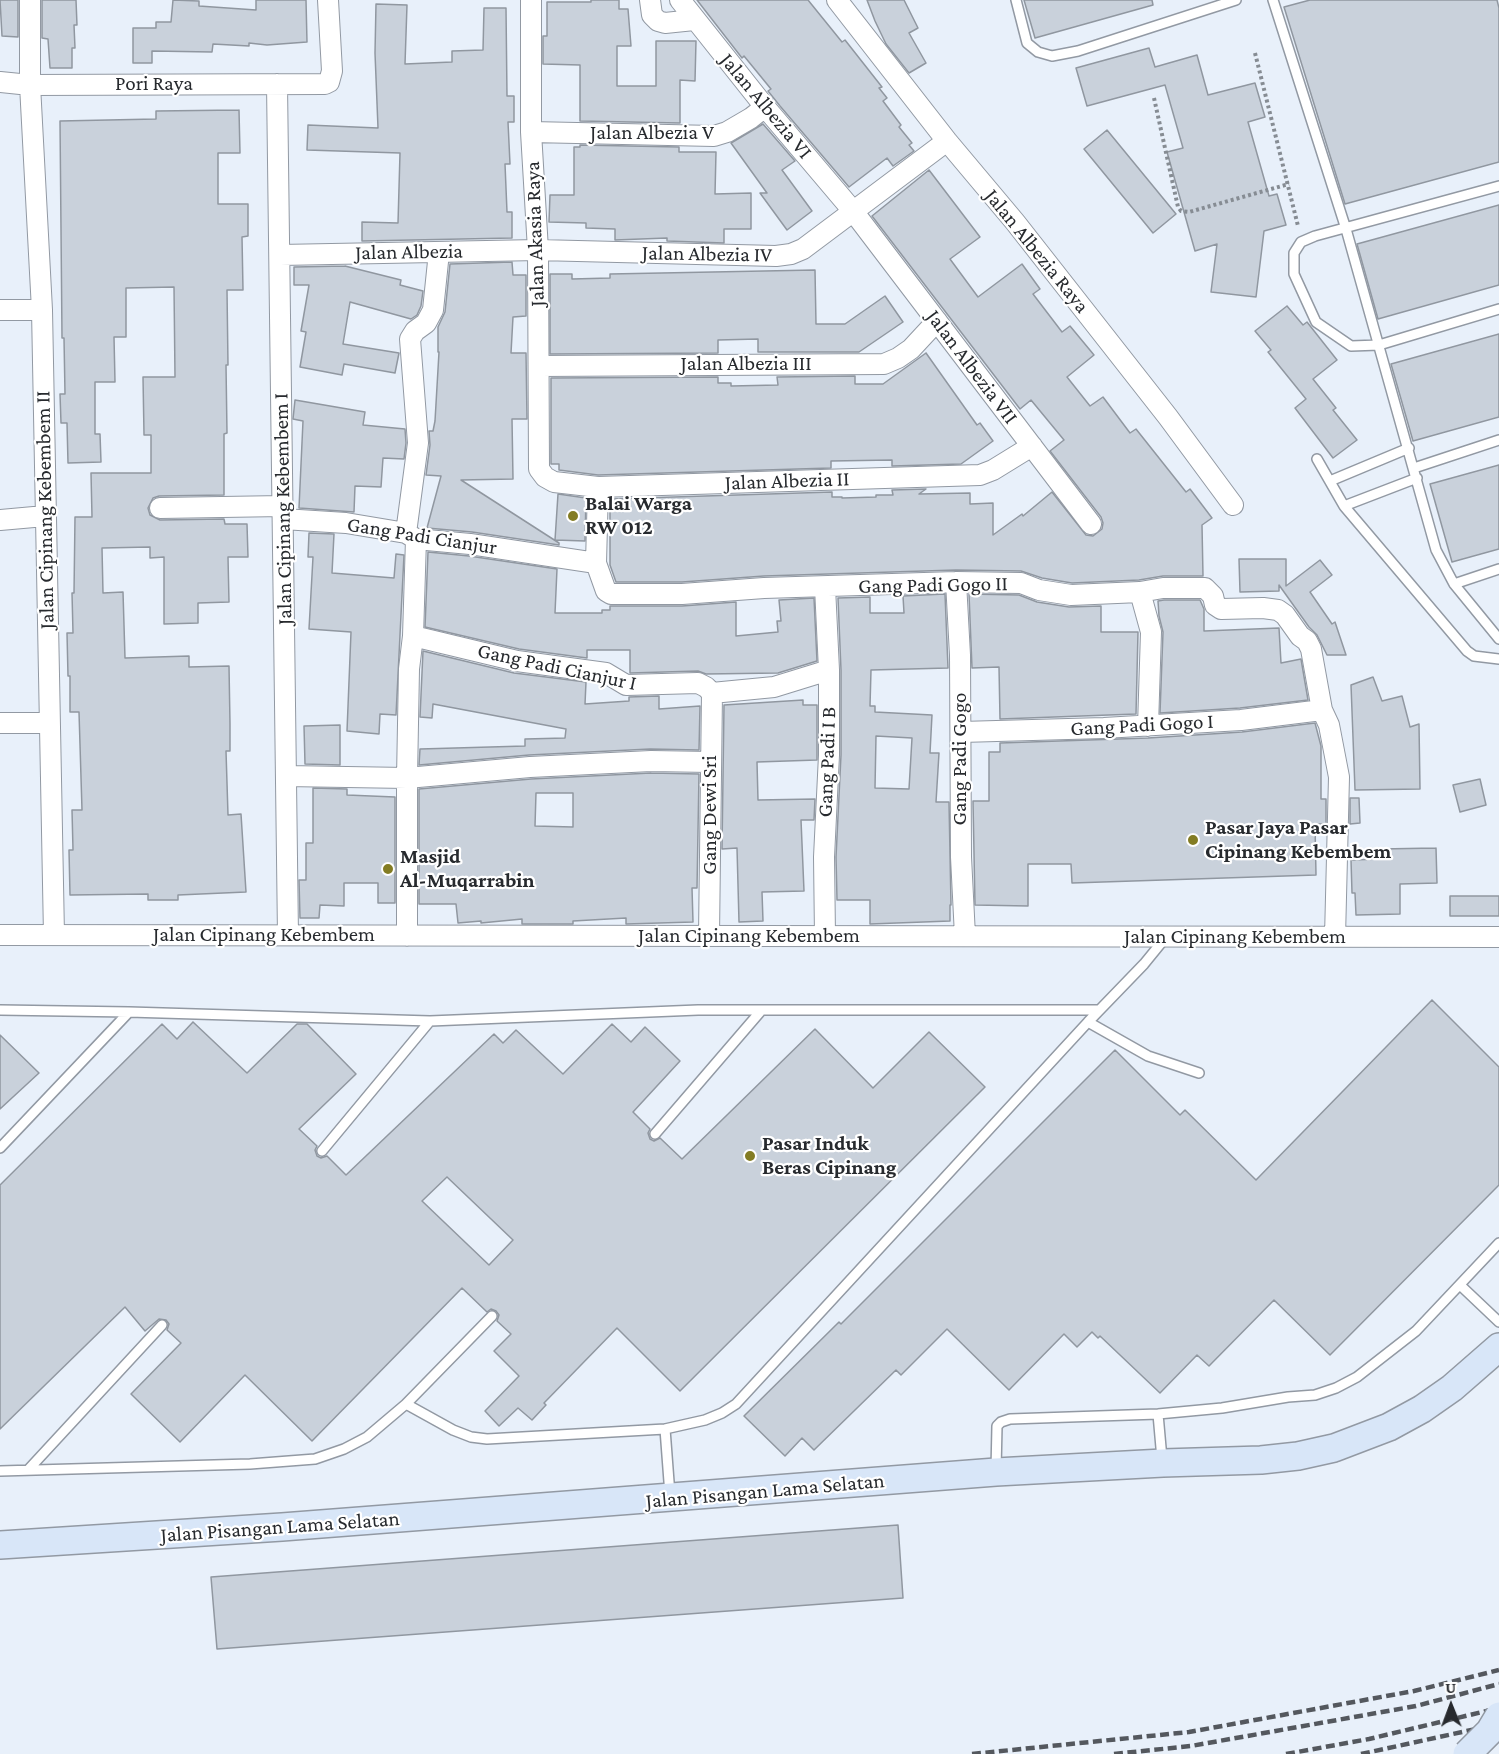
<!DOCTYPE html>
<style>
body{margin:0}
#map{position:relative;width:1499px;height:1754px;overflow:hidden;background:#e8f0fa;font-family:"Crimson Pro",serif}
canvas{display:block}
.north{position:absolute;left:1421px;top:1676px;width:60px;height:60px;-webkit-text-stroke:4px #fff;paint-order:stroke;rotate:359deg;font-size:16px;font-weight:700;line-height:24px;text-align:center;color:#272a2e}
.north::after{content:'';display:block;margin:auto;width:21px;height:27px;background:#272a2e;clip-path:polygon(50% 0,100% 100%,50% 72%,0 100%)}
</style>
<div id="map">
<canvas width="1499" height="1754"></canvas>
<div class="north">U</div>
</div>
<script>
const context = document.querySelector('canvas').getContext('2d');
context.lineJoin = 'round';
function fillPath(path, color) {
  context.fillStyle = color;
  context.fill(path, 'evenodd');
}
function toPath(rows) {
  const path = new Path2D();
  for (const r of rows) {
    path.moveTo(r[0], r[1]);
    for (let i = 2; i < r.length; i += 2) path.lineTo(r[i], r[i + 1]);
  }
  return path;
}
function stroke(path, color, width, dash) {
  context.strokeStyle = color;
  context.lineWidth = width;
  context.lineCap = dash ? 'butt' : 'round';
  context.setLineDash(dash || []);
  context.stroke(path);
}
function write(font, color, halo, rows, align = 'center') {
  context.font = font + ' "Crimson Pro",serif';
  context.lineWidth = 4.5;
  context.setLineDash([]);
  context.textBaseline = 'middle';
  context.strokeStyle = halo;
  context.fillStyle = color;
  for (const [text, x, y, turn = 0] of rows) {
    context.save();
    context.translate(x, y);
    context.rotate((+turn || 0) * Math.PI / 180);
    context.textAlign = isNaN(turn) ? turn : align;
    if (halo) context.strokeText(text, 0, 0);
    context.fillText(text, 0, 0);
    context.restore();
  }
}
const building = toPath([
 [0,0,18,0,18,37,2,36,0,0],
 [42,0,76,0,77,25,74,25,75,48,72,48,72,68,50,68,48,39,42,38,42,0],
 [173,0,199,1,199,6,256,10,256,0,306,0,307,42,267,45,249,43,249,46,213,44,212,52,152,51,152,63,133,63,133,28,156,28,156,22,171,22,173,0],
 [591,0,619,0,619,9,628,9,631,46,617,46,617,86,656,86,656,41,696,41,695,81,680,80,680,123,580,121,580,65,543,64,543,36,547,36,547,2,591,2,591,0],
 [697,0,808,0,842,42,845,40,882,87,879,88,887,98,883,101,901,125,899,127,912,143,909,145,914,151,893,166,887,158,849,187,780,106,768,91,771,89,744,56,742,58,697,0],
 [867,0,904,0,918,28,909,33,926,63,909,73,886,44,875,21,867,0],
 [1024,0,1152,0,1153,5,1035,38,1024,0],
 [1310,0,1497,0,1499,8,1499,162,1345,204,1284,7,1310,0],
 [376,4,407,5,405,64,452,62,452,51,483,50,484,8,506,8,507,96,514,96,514,122,508,122,510,164,505,164,507,212,512,212,512,238,362,241,362,222,398,223,400,153,307,150,308,125,378,128,375,53,376,4],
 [1149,48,1155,67,1197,55,1208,95,1255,83,1265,117,1248,122,1269,196,1277,194,1286,225,1264,231,1256,297,1211,292,1217,244,1195,251,1167,152,1183,148,1165,85,1087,106,1076,68,1149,48],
 [239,110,240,153,218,153,218,204,248,204,248,236,242,237,243,290,227,290,228,365,226,365,227,433,224,434,224,495,159,496,153,498,148,508,150,515,160,520,224,519,225,524,247,524,248,557,228,557,229,602,198,603,198,623,164,624,164,557,150,558,150,547,102,548,103,593,123,592,125,658,189,656,189,667,229,666,230,724,230,751,226,751,228,815,241,814,246,892,178,895,178,900,148,900,148,894,70,895,69,850,73,850,72,810,82,810,79,712,70,712,70,676,68,676,67,633,73,633,72,593,74,593,75,517,92,517,91,473,151,473,151,435,144,435,143,377,175,377,174,287,126,288,126,337,114,337,115,382,95,382,95,434,100,434,101,462,68,463,67,423,61,423,60,394,65,394,64,338,62,338,60,121,156,119,156,111,239,110],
 [763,124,795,161,782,170,812,211,787,230,760,193,767,193,731,143,763,124],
 [1107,130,1176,214,1153,233,1084,149,1107,130],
 [580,145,679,147,679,152,716,152,715,194,751,193,751,229,724,229,724,243,667,241,667,238,615,240,615,229,586,228,586,223,549,222,550,195,574,195,574,147,580,147,580,145],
 [929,170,980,237,950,259,978,297,1022,264,1040,289,1033,294,1062,332,1070,326,1094,355,1067,377,1090,406,1103,397,1130,433,1136,429,1186,492,1190,489,1212,518,1202,525,1203,576,1163,576,1139,580,1072,583,1042,578,1021,571,956,570,764,576,682,582,616,582,610,565,610,499,832,492,832,497,842,497,842,498,876,497,876,495,893,495,892,490,926,489,919,494,970,493,970,504,993,503,993,535,1022,514,1023,516,1052,492,1086,535,1093,536,1102,529,1103,523,1101,517,1050,451,1064,440,1031,400,1020,409,872,216,929,170],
 [1499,205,1499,285,1378,319,1357,244,1499,205],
 [512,262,513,275,526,275,526,316,513,317,511,353,526,353,527,419,512,419,513,479,461,480,559,543,559,545,472,532,427,528,441,476,426,475,430,445,429,431,433,431,435,421,439,352,438,352,438,327,445,312,450,264,512,262],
 [345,266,401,280,400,285,423,291,421,306,417,315,411,319,350,302,343,344,399,353,395,373,344,364,342,375,300,367,306,332,301,331,309,285,294,285,294,267,345,266],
 [815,270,816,324,845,324,885,296,903,322,859,352,758,352,758,339,718,340,718,353,550,354,550,274,572,274,572,279,610,278,610,274,815,270],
 [1287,306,1303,325,1307,322,1337,360,1313,379,1336,408,1333,410,1357,440,1333,458,1295,408,1306,399,1268,352,1271,350,1255,331,1287,306],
 [1499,334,1499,417,1413,441,1391,364,1499,334],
 [926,353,977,425,980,423,993,441,961,464,892,466,892,460,831,461,831,468,598,475,559,470,559,464,551,464,551,378,718,377,718,383,731,383,731,386,778,385,777,377,855,376,855,384,883,384,926,353],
 [295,400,365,412,363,425,405,429,406,443,404,459,383,458,381,487,355,486,354,512,299,508,303,421,293,419,295,400],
 [1499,465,1499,549,1452,562,1430,484,1499,465],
 [558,494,586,498,585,541,555,540,558,494],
 [309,533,334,534,332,573,394,578,396,554,404,555,396,715,380,714,379,734,347,731,351,632,309,629,313,557,308,557,309,533],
 [428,552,469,556,557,569,555,613,602,613,602,610,610,610,610,606,682,606,736,602,736,636,778,632,777,621,781,621,779,600,814,598,817,661,778,673,706,674,698,671,630,673,630,650,587,650,587,658,519,649,425,627,428,552],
 [1239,559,1286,559,1286,586,1320,560,1332,575,1310,592,1332,624,1335,622,1346,655,1327,655,1317,635,1309,627,1279,585,1279,591,1240,592,1239,559],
 [945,594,948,668,871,670,870,706,875,706,875,712,932,715,930,753,939,753,936,802,949,802,951,905,950,905,950,921,870,924,870,900,837,900,836,857,841,755,841,670,838,598,870,597,870,613,904,613,903,596,945,594],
 [876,736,912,738,909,789,875,788,876,736],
 [969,594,1019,595,1037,602,1069,607,1101,606,1101,632,1138,632,1136,714,1000,719,999,667,972,668,969,594],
 [1164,600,1200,600,1204,609,1204,631,1279,628,1281,663,1301,659,1308,700,1240,708,1160,713,1163,632,1159,616,1158,601,1164,600],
 [423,651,514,673,586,682,585,704,629,701,629,697,659,696,659,709,700,706,699,750,650,749,529,755,419,765,420,749,525,746,525,739,565,738,566,729,433,704,432,718,420,717,423,651],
 [1373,677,1382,701,1402,696,1410,727,1419,724,1420,789,1355,790,1351,685,1373,677],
 [803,700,803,705,817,705,817,760,757,762,758,800,815,799,814,820,801,820,804,891,762,892,763,921,739,922,737,848,722,849,724,705,803,700],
 [1315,723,1321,746,1321,799,1326,799,1326,824,1315,824,1316,875,1072,883,1071,864,1028,864,1028,906,975,905,973,801,989,801,989,752,1000,752,1000,743,1148,738,1242,732,1315,723],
 [340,725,340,765,305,764,304,726,340,725],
 [651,773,699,774,697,888,692,888,693,922,626,924,626,918,573,921,573,924,522,924,522,919,481,923,481,921,458,923,456,904,419,904,419,789,531,779,651,773],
 [536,793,573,793,573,827,535,826,536,793],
 [1480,779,1486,805,1460,812,1453,785,1480,779],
 [313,788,347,789,347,795,395,797,395,903,378,903,378,883,344,883,344,906,320,905,319,918,300,918,299,880,306,880,306,843,313,843,313,788],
 [1350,798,1359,798,1360,823,1350,824,1350,798],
 [1436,848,1437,883,1400,884,1400,914,1356,915,1355,893,1352,893,1351,860,1380,859,1380,849,1436,848],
 [1450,896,1499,896,1499,916,1450,916,1450,896],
 [1432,1000,1499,1067,1499,1185,1330,1355,1274,1300,1209,1366,1197,1355,1160,1393,1100,1336,1098,1338,1092,1332,1077,1347,1064,1334,1009,1390,947,1329,901,1375,896,1370,814,1450,802,1438,785,1456,744,1416,839,1322,841,1324,1115,1050,1180,1115,1185,1110,1256,1180,1432,1000],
 [193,1022,247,1073,297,1024,307,1024,356,1074,299,1129,317,1146,315,1150,317,1156,321,1158,327,1156,346,1175,494,1034,503,1043,516,1030,563,1074,612,1024,631,1042,645,1027,680,1061,633,1112,650,1129,648,1133,650,1139,654,1141,660,1138,682,1159,815,1029,873,1088,929,1032,985,1087,680,1391,617,1328,544,1403,546,1405,532,1420,518,1408,499,1426,485,1411,519,1376,494,1351,511,1334,497,1321,499,1315,496,1311,491,1309,487,1312,462,1288,312,1441,245,1375,180,1442,131,1394,181,1343,167,1330,169,1324,166,1320,159,1319,145,1331,125,1307,0,1429,0,1185,162,1024,177,1039,193,1022],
 [447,1177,513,1240,489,1265,422,1201,447,1177],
 [0,1035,39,1073,0,1109,0,1035],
 [898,1525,903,1598,217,1649,211,1577,898,1525]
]);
fillPath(building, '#c9d1db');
stroke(building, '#9097a0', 1.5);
const lane = toPath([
 [1016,0,1027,43,1038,52,1052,56,1078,51,1236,0],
 [1273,0,1346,229,1436,550,1454,584,1499,639],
 [1499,186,1315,236,1301,242,1294,253,1294,274,1316,322,1351,346,1379,345,1499,309],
 [1317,459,1344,506,1467,651,1474,656,1499,659],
 [1414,468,1499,440],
 [1330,481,1409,448],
 [1344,506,1417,478],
 [1454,584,1499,569],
 [0,1010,129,1012,0,1148],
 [129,1012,430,1021,698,1010,1099,1010],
 [1088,1022,1148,1056,1199,1073],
 [655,1134,760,1012],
 [322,1151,430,1021],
 [1460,1285,1499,1322],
 [406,1404,492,1316],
 [1158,1414,1162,1459],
 [665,1429,670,1495],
 [28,1470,162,1325],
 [996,1470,997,1426,1001,1422,1010,1419,1158,1414,1222,1408,1288,1397,1315,1395,1336,1388,1357,1377,1416,1331,1499,1243],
 [0,1471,250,1464,315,1459,344,1449,367,1437,406,1404,453,1430,471,1437,487,1439,665,1429,705,1420,722,1413,736,1404,1088,1022,1144,964,1166,937]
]);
const street = toPath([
 [30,0,30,85,42,310,54,935],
 [531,0,531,132,538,250,539,469,545,477,554,482,598,487,980,475,993,470,1032,446],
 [650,0,652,15,658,21,665,23,694,20],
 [680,0,765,107,853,211,1091,524],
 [837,0,947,141,1015,222,1168,417,1233,505],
 [0,82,30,85,325,84,329,82,332,71,328,0],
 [277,84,288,935],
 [531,132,714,136,727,132,751,118,765,107],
 [280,255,538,250,776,256,791,254,803,249,947,141],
 [0,310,42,310],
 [539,366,884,364,898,358,911,349,937,321],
 [598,487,596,563,606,591,611,594,682,594,764,588,956,582,1021,583,1039,590,1071,595,1140,592,1163,588,1205,588,1213,596,1215,605,1221,609,1263,608,1278,610,1285,615,1300,636,1307,641,1311,649,1322,710,1329,725,1339,777,1335,937],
 [160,508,283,506],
 [283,519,346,523,406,533,416,539,470,544,596,563],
 [0,520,45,516],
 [406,533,418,443,410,339,415,331,426,323,433,310,439,252],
 [416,539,413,636,517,661,606,673,626,685,698,683,706,687,712,693,774,687,829,670],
 [956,582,960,655,961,857,965,936],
 [1140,592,1151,632,1148,726],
 [0,723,49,723],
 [961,732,1104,728,1241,720,1322,710],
 [286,776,407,778,530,767,651,761,710,762],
 [0,935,1499,937],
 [407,936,407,778,409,669,413,636],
 [709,936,712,693],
 [825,936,824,857,829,755,829,670,825,587]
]);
const secondary = toPath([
 [0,1545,282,1527,996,1472,1163,1463,1261,1460,1298,1456,1334,1448,1389,1427,1422,1409,1452,1388,1499,1347]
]);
stroke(lane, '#9299a3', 12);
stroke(street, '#9299a3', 22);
stroke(secondary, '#9299a3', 30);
stroke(toPath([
 [1255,53,1298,226],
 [1154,98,1178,207,1181,211,1189,212,1289,184]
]), '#868c93', 4, [3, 3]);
stroke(lane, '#fff', 9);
stroke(street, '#fff', 20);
stroke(secondary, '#d8e6f8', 27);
stroke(toPath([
 [972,1754,1189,1732,1414,1691,1499,1670],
 [1114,1754,1191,1746,1416,1706,1499,1684],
 [1286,1754,1369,1739,1499,1708],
 [1361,1754,1499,1724]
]), '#54585e', 4.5, [9, 4.5]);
const secondaryBridge = toPath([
 [1467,1754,1490,1731,1499,1716]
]);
stroke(secondaryBridge, '#9299a3', 30, []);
stroke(secondaryBridge, '#d8e6f8', 27);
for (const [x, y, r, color] of [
 [573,516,6,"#837c23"],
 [1193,840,6,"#837c23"],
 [388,869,6,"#837c23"],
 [750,1156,6,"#837c23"]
]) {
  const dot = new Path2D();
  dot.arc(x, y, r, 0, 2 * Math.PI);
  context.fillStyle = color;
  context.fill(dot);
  stroke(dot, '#fff', 2);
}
write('21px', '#272a2e', '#fff', [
 ["Pori Raya",154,84],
 ["Jalan Albezia VI",766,106,50],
 ["Jalan Albezia V",652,133],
 ["Jalan Akasia Raya",535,234,-92],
 ["Jalan Albezia Raya",1037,251,51],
 ["Jalan Albezia",409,252,-1],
 ["Jalan Albezia IV",707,254,1],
 ["Jalan Albezia III",746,364],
 ["Jalan Albezia VII",972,367,53],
 ["Jalan Albezia II",787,481,-2],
 ["Jalan Cipinang Kebembem I",283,509,-91],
 ["Jalan Cipinang Kebembem II",45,510,-91],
 ["Gang Padi Cianjur",422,536,9],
 ["Gang Padi Gogo II",933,585,-1],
 ["Gang Padi Cianjur I",557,667,12],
 ["Gang Padi Gogo I",1142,725,-3],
 ["Gang Padi Gogo",960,759,-90],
 ["Gang Padi I B",827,762,-88],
 ["Gang Dewi Sri",710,815,-90],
 ["Jalan Cipinang Kebembem",264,935],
 ["Jalan Cipinang Kebembem",749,936],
 ["Jalan Cipinang Kebembem",1235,937],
 ["Jalan Pisangan Lama Selatan",765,1491,-5],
 ["Jalan Pisangan Lama Selatan",280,1527,-4]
]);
write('bold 21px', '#272a2e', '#fff', [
 ["Balai Warga",585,504],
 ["RW 012",585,528],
 ["Pasar Jaya Pasar",1205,828],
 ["Cipinang Kebembem",1205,852],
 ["Masjid",400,857],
 ["Al-Muqarrabin",400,881],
 ["Pasar Induk",762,1144],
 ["Beras Cipinang",762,1168]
], 'left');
</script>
